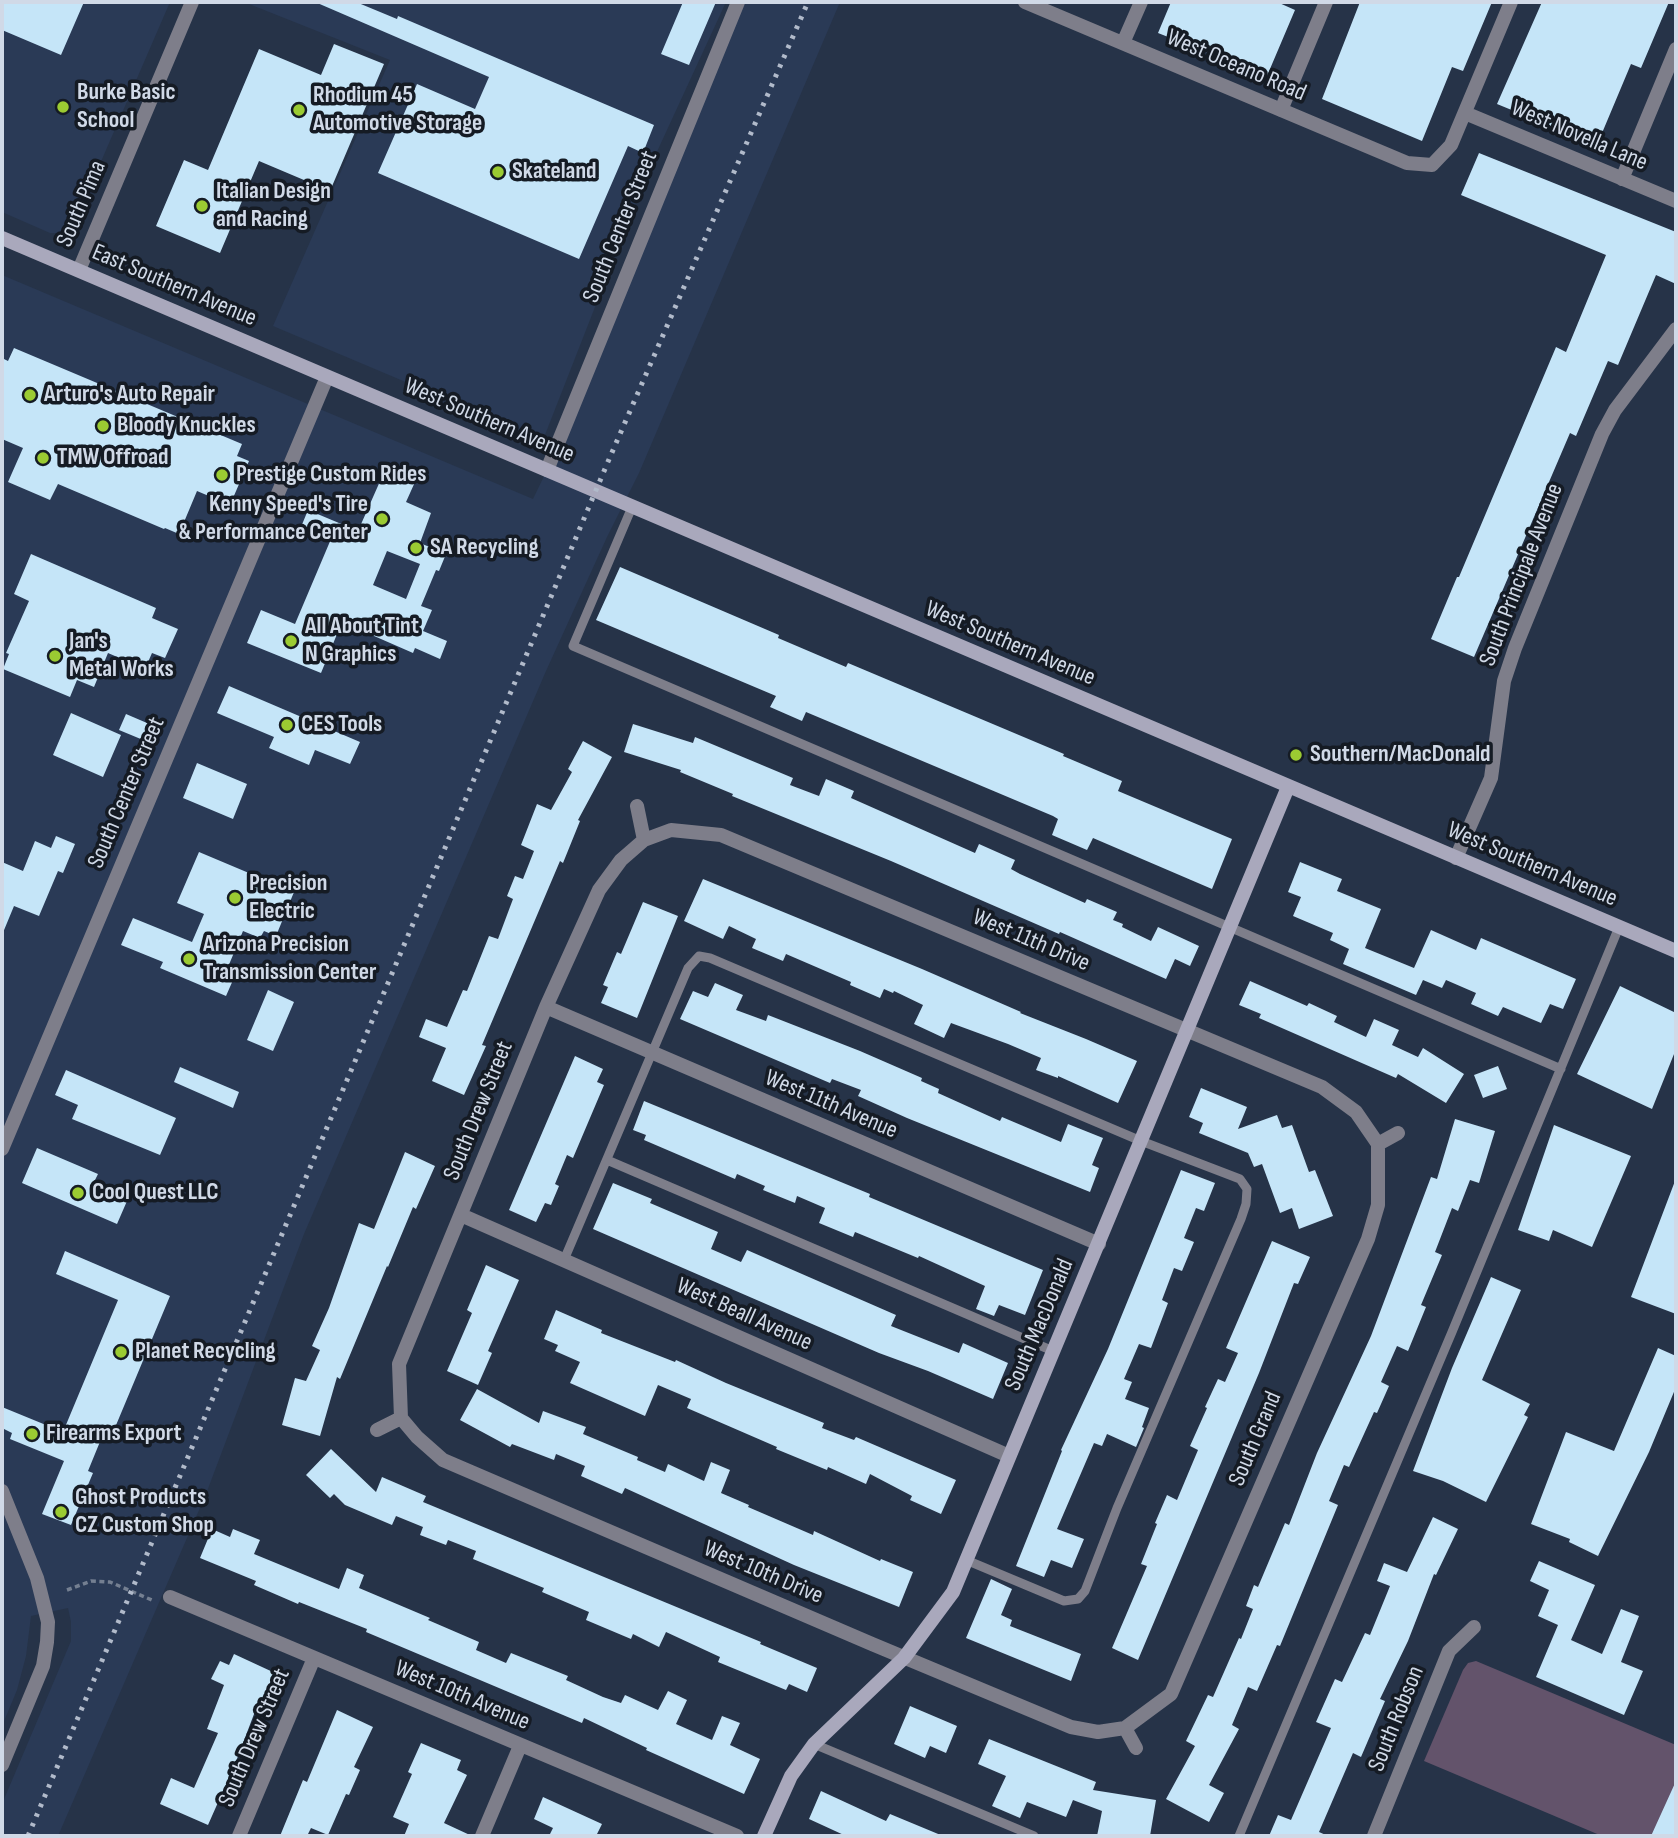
<!DOCTYPE html>
<style>
body{margin:0}
#map{position:relative;width:1678px;height:1838px;overflow:hidden;background:#263348;font-family:"Sofia Sans Condensed",sans-serif}
canvas{display:block}
.frame{position:absolute;inset:0;border:4px solid #d0d9e7;pointer-events:none}
</style>
<div id="map">
<canvas width="1678" height="1838"></canvas>
<div class="frame"></div>
</div>
<script>
const context = document.querySelector('canvas').getContext('2d');
context.lineJoin = 'round';
function fillPath(path, color) {
  context.fillStyle = color;
  context.fill(path, 'evenodd');
}
function toPath(rows) {
  const path = new Path2D();
  for (const r of rows) {
    path.moveTo(r[0], r[1]);
    for (let i = 2; i < r.length; i += 2) path.lineTo(r[i], r[i + 1]);
  }
  return path;
}
function stroke(path, color, width, dash) {
  context.strokeStyle = color;
  context.lineWidth = width;
  context.lineCap = dash ? 'butt' : 'round';
  context.setLineDash(dash || []);
  context.stroke(path);
}
function write(font, color, halo, rows, align = 'center') {
  context.font = font + ' "Sofia Sans Condensed",sans-serif';
  context.lineWidth = 7;
  context.setLineDash([]);
  context.textBaseline = 'middle';
  context.strokeStyle = halo;
  context.fillStyle = color;
  for (const [text, x, y, turn = 0] of rows) {
    context.save();
    context.translate(x, y);
    context.rotate((+turn || 0) * Math.PI / 180);
    context.textAlign = isNaN(turn) ? turn : align;
    if (halo) context.strokeText(text, 0, 0);
    context.fillText(text, 0, 0);
    context.restore();
  }
}
fillPath(toPath([
 [2,2,170,2,74,224,67,230,58,233,50,233,2,212],
 [244,2,726,2,649,169,543,440,273,326,390,60],
 [741,2,840,2,639,473,607,537,546,671,304,1234,206,1494,58,1836,2,1836,2,1804,71,1641,71,1622,68,1608,31,1616,26,1656,17,1690,2,1726,2,275,533,499,547,470]
]), '#2a3a56');
fillPath(toPath([
 [1476,1661,1676,1745,1676,1836,1602,1836,1424,1761,1463,1670,1468,1663]
]), '#63536b');
fillPath(toPath([
 [2,2,84,2,61,55,2,30],
 [315,2,356,2,397,19,398,16,654,125,643,153,628,146,579,259,378,173,417,84,475,109,489,77],
 [683,2,716,2,689,65,661,54],
 [1171,2,1277,2,1295,10,1267,76,1158,33],
 [1360,2,1492,2,1463,71,1452,67,1422,141,1322,99],
 [1542,2,1669,2,1641,68,1631,64,1597,145,1497,104],
 [334,44,384,64,330,191,259,161,220,253,156,226,184,160,208,170,259,49,321,75],
 [1479,153,1676,232,1676,284,1656,275,1618,365,1608,361,1576,436,1570,433,1474,657,1431,639,1457,577,1459,577,1556,347,1566,352,1606,255,1461,195],
 [14,348,242,444,237,456,249,461,230,505,197,491,179,534,165,528,164,529,58,484,50,500,8,482,23,448,2,439,2,358,8,361],
 [385,470,415,482,406,502,431,513,420,543,446,554,439,571,436,570,421,606,432,610,423,631,447,641,440,659,415,648,413,653,342,622,321,673,247,643,261,610,295,624,331,539,301,527,308,510,358,531],
 [387,551,420,564,406,599,373,585],
 [31,554,156,608,152,618,178,629,165,658,152,653,145,669,108,653,94,687,77,680,70,697,3,669,9,654,6,653,29,601,14,594],
 [620,567,779,635,778,638,846,667,848,663,1064,754,1063,756,1122,781,1118,791,1232,839,1212,889,1093,838,1087,850,1052,835,1058,819,1053,816,806,712,802,721,770,707,776,696,596,620],
 [229,686,360,742,350,764,315,750,309,765,269,748,274,737,217,713],
 [71,713,121,735,103,777,53,755],
 [126,714,154,726,148,742,119,730],
 [633,724,693,743,695,737,793,778,790,785,819,796,826,779,854,791,851,798,975,853,979,844,1015,860,1011,869,1020,874,1085,903,1087,899,1117,912,1113,920,1123,924,1122,927,1151,941,1158,927,1199,946,1190,966,1175,959,1166,979,1060,932,1059,934,891,861,732,796,733,794,680,772,681,770,624,752],
 [583,741,612,757,578,820,580,821,563,863,560,861,482,1045,486,1046,464,1095,432,1081,446,1048,419,1037,426,1019,447,1027,463,990,467,991,489,936,498,939,513,899,507,896,515,876,523,879,534,851,521,845,537,804,551,810,572,772,568,769],
 [197,763,247,784,233,819,183,798],
 [56,836,75,844,63,873,58,871,39,916,14,906,2,935,2,862,23,871,35,841,51,848],
 [199,852,294,892,276,936,264,931,260,938,243,931,228,967,237,971,226,996,160,968,163,962,121,945,133,918,192,942,204,914,177,903],
 [1300,862,1342,879,1337,891,1381,909,1365,948,1414,968,1431,930,1476,950,1481,938,1576,979,1563,1009,1550,1004,1541,1023,1503,1007,1498,1016,1471,1004,1476,993,1446,980,1442,988,1423,980,1416,995,1343,964,1349,949,1330,940,1333,933,1293,916,1301,897,1288,892],
 [703,879,922,969,1021,1012,1020,1013,1086,1039,1137,1061,1118,1103,1058,1076,1058,1078,1036,1070,1041,1058,1008,1044,951,1023,944,1038,914,1024,923,1005,894,991,893,993,884,989,880,998,850,985,851,982,786,954,783,961,752,948,756,939,729,926,723,939,684,921],
 [643,902,678,916,637,1018,601,1003,608,987,603,985,617,952,621,954],
 [1250,981,1307,1006,1309,1003,1337,1016,1334,1022,1366,1037,1374,1019,1399,1030,1392,1045,1418,1057,1423,1048,1464,1074,1446,1103,1398,1074,1396,1078,1259,1018,1261,1014,1239,1005],
 [715,983,743,995,736,1010,766,1021,768,1015,860,1051,922,1078,921,1081,939,1089,938,1093,1000,1121,1002,1117,1061,1142,1068,1124,1103,1138,1092,1165,1099,1168,1090,1192,907,1118,858,1096,861,1090,832,1079,830,1083,680,1019,693,991,708,997],
 [1620,986,1676,1013,1676,1049,1652,1109,1577,1074],
 [268,990,294,1002,273,1051,247,1040],
 [575,1056,603,1069,597,1082,604,1085,573,1158,567,1155,555,1184,559,1186,551,1205,545,1203,536,1222,509,1210],
 [1498,1066,1507,1089,1483,1098,1474,1075],
 [180,1067,239,1092,233,1108,174,1082],
 [66,1070,176,1118,160,1155,72,1119,78,1105,55,1095],
 [1201,1088,1247,1107,1238,1129,1277,1115,1282,1128,1292,1125,1309,1172,1315,1170,1333,1216,1299,1229,1292,1208,1280,1213,1262,1164,1254,1167,1248,1153,1199,1133,1203,1123,1189,1117],
 [644,1101,870,1194,869,1197,1043,1270,1025,1315,999,1305,994,1316,976,1309,985,1286,919,1256,918,1258,855,1232,853,1237,819,1223,825,1208,797,1196,795,1203,763,1190,765,1186,737,1174,735,1179,644,1140,646,1135,633,1130],
 [1455,1119,1495,1131,1479,1183,1470,1180,1458,1211,1452,1208,1435,1252,1442,1255,1421,1305,1426,1307,1408,1351,1397,1346,1381,1382,1389,1386,1377,1413,1374,1412,1349,1467,1344,1465,1329,1501,1338,1505,1280,1646,1277,1645,1257,1691,1248,1687,1232,1725,1239,1729,1209,1785,1224,1793,1209,1822,1166,1799,1195,1746,1186,1741,1208,1695,1213,1697,1239,1638,1241,1639,1253,1609,1246,1606,1254,1585,1258,1587,1285,1523,1289,1525,1317,1453,1371,1336,1431,1177,1437,1179],
 [1554,1125,1631,1156,1592,1247,1553,1230,1549,1241,1518,1230],
 [37,1148,98,1174,92,1186,127,1201,117,1224,22,1183],
 [405,1152,435,1166,416,1209,413,1207,388,1267,387,1266,340,1379,337,1377,320,1436,282,1425,295,1378,306,1381,320,1350,312,1346,329,1308,359,1223,374,1229],
 [1181,1170,1215,1183,1204,1211,1196,1208,1184,1238,1194,1242,1182,1271,1174,1268,1162,1300,1168,1303,1151,1348,1139,1344,1124,1379,1132,1382,1125,1399,1149,1408,1142,1427,1144,1428,1136,1447,1107,1434,1102,1446,1094,1443,1057,1529,1084,1539,1072,1568,1051,1560,1044,1577,1016,1566,1062,1451,1061,1450,1108,1349],
 [1675,1181,1676,1181,1676,1314,1631,1297],
 [613,1183,652,1199,650,1203,718,1232,711,1249,741,1262,747,1250,896,1315,891,1326,959,1353,963,1343,1008,1363,993,1399,928,1371,879,1353,593,1229],
 [1272,1241,1310,1257,1298,1284,1294,1283,1259,1373,1138,1660,1112,1648,1147,1566,1141,1564,1157,1524,1155,1523,1167,1495,1177,1500,1198,1450,1190,1446,1207,1408,1205,1407,1218,1379,1225,1382,1238,1353,1226,1348],
 [65,1251,170,1296,114,1430,106,1427,88,1471,93,1473,71,1525,42,1514,64,1461,10,1439,12,1433,2,1428,2,1407,63,1432,118,1300,56,1274],
 [486,1265,519,1280,488,1351,492,1353,478,1385,447,1371,472,1313,467,1310],
 [1491,1277,1521,1290,1482,1380,1530,1404,1524,1415,1528,1417,1486,1502,1443,1481,1413,1471,1452,1368],
 [556,1310,602,1330,601,1333,675,1362,676,1360,726,1383,824,1423,822,1428,854,1440,856,1437,956,1480,941,1514,910,1500,912,1496,870,1474,866,1484,828,1467,827,1470,776,1449,777,1447,687,1408,691,1399,658,1385,645,1416,570,1383,580,1362,555,1351,558,1345,544,1339],
 [1658,1348,1676,1356,1676,1387,1649,1452,1598,1556,1569,1542,1570,1539,1531,1524,1566,1432,1614,1451],
 [477,1389,539,1423,543,1411,586,1427,583,1434,638,1457,637,1460,665,1472,668,1464,704,1481,711,1462,730,1470,721,1493,749,1505,748,1507,813,1535,814,1531,880,1561,881,1559,913,1572,899,1607,794,1565,625,1488,622,1494,581,1476,585,1466,556,1454,554,1460,512,1444,510,1447,460,1420],
 [331,1449,376,1492,382,1477,426,1496,423,1502,761,1642,760,1644,817,1668,807,1692,789,1684,786,1690,718,1662,720,1657,666,1632,659,1647,633,1634,631,1639,586,1620,589,1612,542,1592,544,1588,473,1559,476,1551,448,1540,446,1545,420,1535,423,1527,396,1516,392,1525,345,1505,334,1494,330,1498,306,1475],
 [1433,1517,1458,1529,1436,1575,1434,1574,1408,1641,1380,1699,1385,1701,1361,1757,1353,1753,1319,1832,1328,1836,1269,1836,1278,1815,1291,1820,1331,1728,1316,1722,1335,1679,1342,1682,1365,1633,1370,1635,1390,1586,1377,1581,1384,1563,1407,1572],
 [212,1529,230,1537,233,1529,260,1540,254,1554,339,1589,347,1568,364,1575,359,1588,430,1618,428,1620,479,1642,476,1650,506,1663,511,1653,568,1676,566,1680,603,1697,621,1703,625,1695,658,1710,668,1691,687,1700,676,1724,712,1740,722,1716,740,1723,730,1745,760,1759,744,1794,646,1750,647,1748,584,1718,582,1723,366,1632,367,1629,299,1602,298,1604,254,1585,256,1581,200,1558],
 [1539,1561,1595,1585,1571,1640,1602,1654,1621,1609,1639,1616,1621,1662,1643,1671,1624,1715,1536,1677,1558,1625,1538,1616,1549,1590,1530,1581],
 [991,1579,1012,1589,1001,1615,1012,1620,1010,1626,1081,1654,1071,1681,966,1638],
 [234,1654,275,1673,261,1702,259,1701,235,1764,208,1825,160,1804,171,1778,194,1788,218,1733,207,1729,224,1685,211,1679,220,1661,229,1665],
 [910,1706,957,1726,946,1753,930,1746,925,1758,894,1744],
 [337,1710,373,1727,354,1767,360,1770,349,1795,346,1794,328,1835,311,1828,307,1836,280,1836,303,1780,307,1782],
 [989,1739,1096,1782,1093,1790,1156,1800,1150,1836,1097,1836,1102,1811,1073,1800,1066,1817,1027,1802,1020,1818,992,1806,1006,1776,978,1764],
 [421,1743,461,1760,457,1770,467,1775,444,1823,472,1836,404,1836,409,1824,393,1817,412,1774,408,1772],
 [1676,1781,1676,1836,1651,1836],
 [821,1791,886,1821,890,1814,943,1836,846,1836,809,1819],
 [543,1797,602,1824,596,1836,549,1836,553,1828,534,1819]
]), '#c5e5f8');
stroke(toPath([
 [67,1590,91,1581,110,1582,154,1601]
]), '#747f91', 3.5, [5, 3.5]);
stroke(toPath([
 [632,507,573,646,1561,1069],
 [607,1160,1053,1351],
 [564,1260,688,968,699,956,710,958,1141,1141,1240,1179,1247,1189,1246,1204,1241,1219,1117,1508,1085,1591,1078,1599,1064,1601,966,1560],
 [814,1744,1034,1836],
 [1239,1836,1452,1332,1619,927]
]), '#7e7e8a', 9);
stroke(toPath([
 [1025,2,1407,163,1432,165,1451,145,1511,2],
 [1123,43,1141,2],
 [1281,110,1326,2],
 [1465,113,1676,201],
 [1622,179,1676,49],
 [79,270,192,2],
 [547,470,738,2],
 [637,806,644,840],
 [1456,858,1491,778,1504,681,1515,648,1602,434,1615,410,1676,329],
 [546,1007,1099,1244],
 [1378,1144,1398,1133],
 [2,1149,327,377],
 [461,1215,1009,1456],
 [401,1418,399,1364,546,1007,599,890,621,860,644,840,671,830,721,835,1322,1087,1356,1112,1378,1144],
 [401,1418,417,1437,443,1460,872,1644,1071,1727,1098,1732,1125,1728,1171,1694,1368,1239,1378,1205,1378,1144],
 [377,1430,401,1418],
 [2,1491,37,1578,48,1622,47,1642,43,1666,2,1765],
 [170,1597,737,1836],
 [1125,1728,1136,1748],
 [239,1836,314,1658],
 [482,1836,520,1746],
 [1374,1836,1449,1651,1474,1627]
]), '#7e7e8a', 14);
stroke(toPath([
 [2,238,1676,951],
 [764,1836,791,1776,814,1744,904,1658,953,1592,1288,787]
]), '#a9a8bc', 14);
stroke(toPath([
 [28,1836,610,457,808,2]
]), '#b1baca', 5, [3.5, 7]);
for (const [x, y, r, color] of [
 [63,107,7,"#9bcb32"],
 [299,110,7,"#9bcb32"],
 [498,172,7,"#9bcb32"],
 [202,206,7,"#9bcb32"],
 [30,395,7,"#9bcb32"],
 [103,426,7,"#9bcb32"],
 [43,458,7,"#9bcb32"],
 [222,475,7,"#9bcb32"],
 [382,519,7,"#9bcb32"],
 [416,548,7,"#9bcb32"],
 [291,641,7,"#9bcb32"],
 [55,656,7,"#9bcb32"],
 [287,725,7,"#9bcb32"],
 [1296,755,7,"#9bcb32"],
 [235,898,7,"#9bcb32"],
 [189,959,7,"#9bcb32"],
 [78,1193,7,"#9bcb32"],
 [121,1352,7,"#9bcb32"],
 [32,1434,7,"#9bcb32"],
 [61,1512,7,"#9bcb32"]
]) {
  const dot = new Path2D();
  dot.arc(x, y, r, 0, 2 * Math.PI);
  context.fillStyle = color;
  context.fill(dot);
  stroke(dot, '#151b24', 2.5);
}
write('24px', '#d0d9e7', '#151b24', [
 ["West Oceano Road",1236,66,23],
 ["West Novella Lane",1579,136,23],
 ["South Pima",82,204,-67],
 ["South Center Street",621,227,-68],
 ["East Southern Avenue",174,286,23],
 ["West Southern Avenue",489,421,23],
 ["South Principale Avenue",1522,575,-69],
 ["West Southern Avenue",1010,644,23],
 ["South Center Street",127,793,-67],
 ["West Southern Avenue",1532,865,23],
 ["West 11th Drive",1031,941,23],
 ["West 11th Avenue",831,1105,23],
 ["South Drew Street",479,1111,-68],
 ["West Beall Avenue",744,1315,24],
 ["South MacDonald",1040,1325,-67],
 ["South Grand",1256,1439,-67],
 ["West 10th Drive",763,1573,23],
 ["West 10th Avenue",462,1696,23],
 ["South Robson",1397,1719,-68],
 ["South Drew Street",255,1738,-67]
]);
write('bold 24px', '#d0d9e7', '#151b24', [
 ["Burke Basic",77,93],
 ["School",77,121],
 ["Rhodium 45",313,96],
 ["Automotive Storage",313,124],
 ["Skateland",512,172],
 ["Italian Design",216,192],
 ["and Racing",216,220],
 ["Arturo's Auto Repair",44,395],
 ["Bloody Knuckles",117,426],
 ["TMW Offroad",57,458],
 ["Prestige Custom Rides",236,475],
 ["Kenny Speed's Tire",368,505,"right"],
 ["& Performance Center",368,533,"right"],
 ["SA Recycling",430,548],
 ["All About Tint",305,627],
 ["N Graphics",305,655],
 ["Jan's",69,642],
 ["Metal Works",69,670],
 ["CES Tools",301,725],
 ["Southern/MacDonald",1310,755],
 ["Precision",249,884],
 ["Electric",249,912],
 ["Arizona Precision",203,945],
 ["Transmission Center",203,973],
 ["Cool Quest LLC",92,1193],
 ["Planet Recycling",135,1352],
 ["Firearms Export",46,1434],
 ["Ghost Products",75,1498],
 ["CZ Custom Shop",75,1526]
], 'left');
</script>
